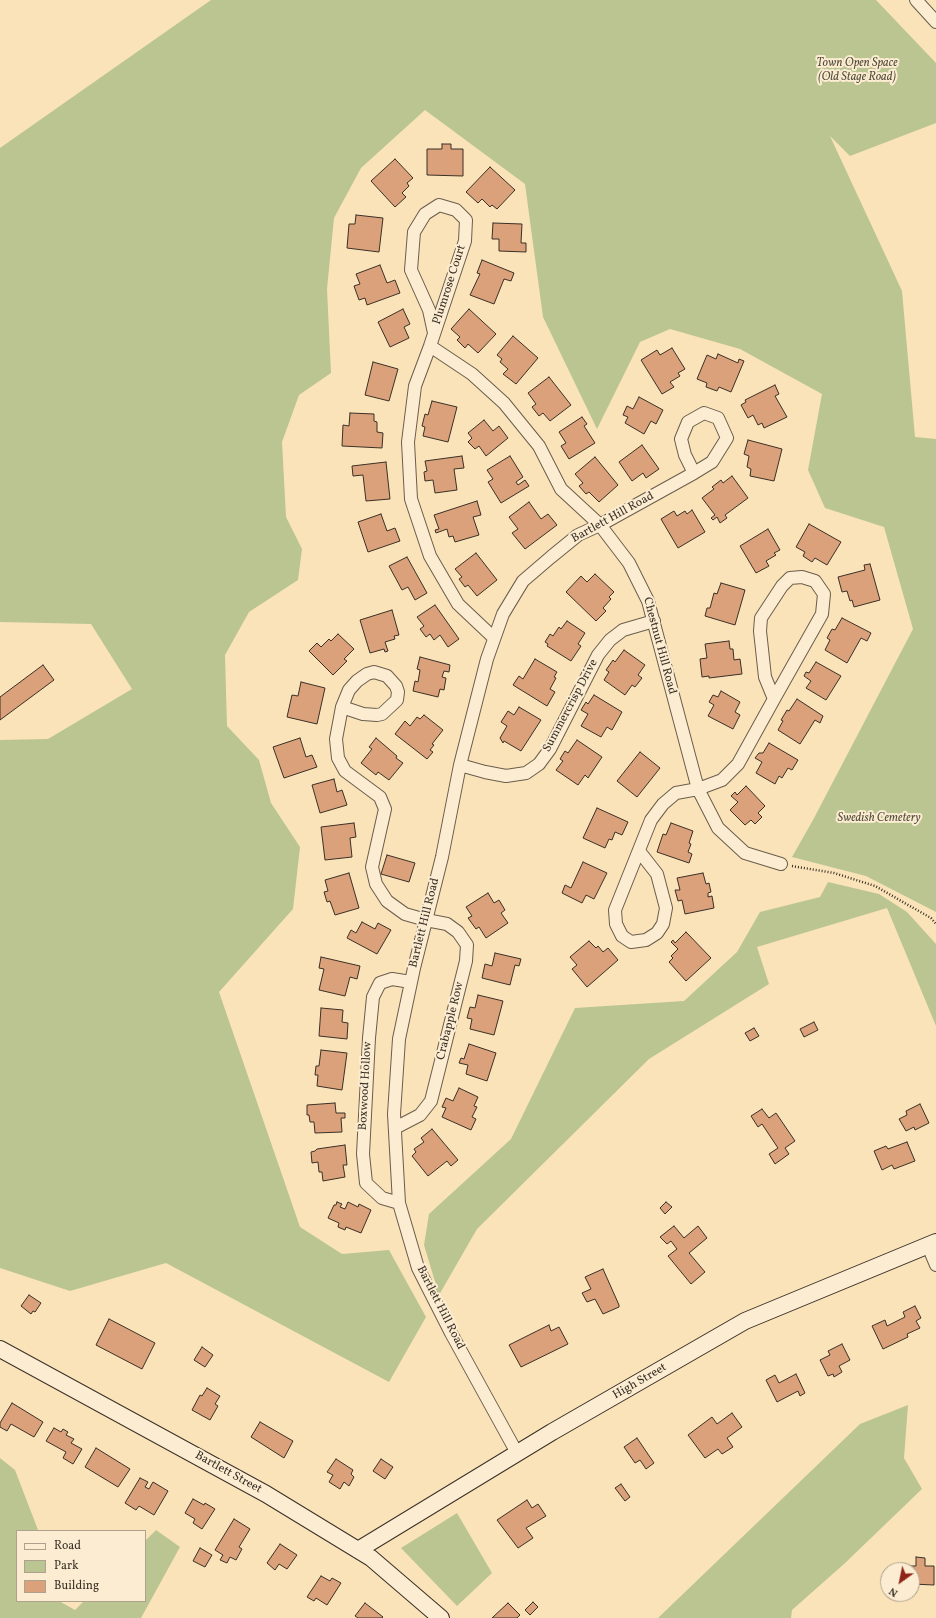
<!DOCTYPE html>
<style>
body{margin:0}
#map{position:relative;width:936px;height:1618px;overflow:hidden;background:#fae3b9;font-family:Vollkorn,serif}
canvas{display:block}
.legend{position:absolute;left:16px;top:1530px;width:130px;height:72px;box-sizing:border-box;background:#fcedd2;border:1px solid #aea18d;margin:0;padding:5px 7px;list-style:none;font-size:12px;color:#3a3026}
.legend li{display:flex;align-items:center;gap:8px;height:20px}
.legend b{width:20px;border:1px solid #aea18d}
.north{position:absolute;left:880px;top:1562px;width:40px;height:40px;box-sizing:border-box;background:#fcedd2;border:1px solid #aea18d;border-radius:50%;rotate:213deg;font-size:11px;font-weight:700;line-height:16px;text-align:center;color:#3a3026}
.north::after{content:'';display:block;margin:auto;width:14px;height:18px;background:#8f2418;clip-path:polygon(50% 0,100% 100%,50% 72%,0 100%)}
</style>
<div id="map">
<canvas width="936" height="1618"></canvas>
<ul class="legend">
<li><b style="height:5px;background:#fcedd2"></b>Road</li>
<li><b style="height:11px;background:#bac592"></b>Park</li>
<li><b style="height:11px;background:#daa17b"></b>Building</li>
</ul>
<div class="north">N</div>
</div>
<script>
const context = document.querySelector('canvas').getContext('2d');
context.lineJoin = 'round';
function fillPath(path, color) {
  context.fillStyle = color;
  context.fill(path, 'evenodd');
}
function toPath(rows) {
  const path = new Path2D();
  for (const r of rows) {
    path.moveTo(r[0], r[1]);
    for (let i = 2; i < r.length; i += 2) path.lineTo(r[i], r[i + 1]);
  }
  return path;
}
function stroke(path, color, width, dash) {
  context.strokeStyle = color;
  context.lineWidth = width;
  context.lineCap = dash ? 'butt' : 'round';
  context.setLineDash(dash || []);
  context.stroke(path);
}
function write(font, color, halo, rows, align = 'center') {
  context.font = font + ' Vollkorn,serif';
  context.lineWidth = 4;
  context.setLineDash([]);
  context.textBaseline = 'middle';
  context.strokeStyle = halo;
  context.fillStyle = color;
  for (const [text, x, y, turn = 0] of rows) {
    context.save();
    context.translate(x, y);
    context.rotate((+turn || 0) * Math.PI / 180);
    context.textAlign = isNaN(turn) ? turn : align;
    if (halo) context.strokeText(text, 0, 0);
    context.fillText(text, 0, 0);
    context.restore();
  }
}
fillPath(toPath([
 [211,0,876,0,936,63,936,123,850,156,830,136,902,291,915,437,936,439,936,912,866,876,792,857,813,820,913,629,884,527,825,508,808,470,822,394,740,349,670,329,640,342,597,429,543,317,525,184,425,110,361,168,334,218,327,289,331,373,299,395,282,442,286,517,302,549,298,580,249,612,225,655,227,726,259,760,271,803,300,847,293,909,219,992,300,1227,342,1254,389,1250,426,1317,389,1382,166,1263,70,1291,0,1268,0,740,48,739,132,689,91,624,0,622,0,148],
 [828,882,879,894,907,912,936,944,936,1026,887,908,757,947,769,984,649,1059,477,1229,439,1295,424,1245,429,1214,511,1139,575,1008,684,1001,737,952,760,912,820,897],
 [908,1405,904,1458,922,1489,844,1564,792,1610,791,1618,658,1618,860,1424],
 [0,1458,15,1470,38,1530,17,1531,17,1601,59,1601,75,1610,84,1601,145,1601,145,1541,156,1530,180,1547,141,1618,0,1618],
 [457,1513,492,1573,457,1606,401,1548]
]), '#bac592');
const building = toPath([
 [442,144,451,144,451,149,463,149,463,176,427,175,427,149,442,149,442,144],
 [395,159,413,178,407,183,409,186,402,193,406,197,395,207,371,181,395,159],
 [490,167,515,190,497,209,492,205,490,207,482,199,478,203,466,192,490,167],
 [356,215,383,218,379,252,347,248,349,224,355,224,356,215],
 [493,223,522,224,521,243,526,243,526,252,499,251,499,239,492,239,493,223],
 [482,260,514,273,511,281,504,279,494,304,470,295,480,274,477,273,482,260],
 [380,265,387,283,395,280,400,293,367,305,365,298,359,300,354,286,360,284,356,274,380,265],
 [403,309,410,324,404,327,409,338,390,347,378,322,403,309],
 [469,309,496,334,478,353,468,344,465,348,457,340,460,337,451,329,469,309],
 [513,336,538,358,516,384,503,374,508,369,500,362,502,359,497,355,513,336],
 [672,348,685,369,678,373,680,376,670,382,674,387,662,394,641,360,657,350,660,355,672,348],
 [718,354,738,363,739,359,744,361,731,392,719,387,717,391,706,387,707,383,697,379,707,355,716,359,718,354],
 [373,362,398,369,389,401,365,395,373,362],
 [549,377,571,405,550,421,543,413,539,416,532,407,536,404,528,393,549,377],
 [775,385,779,394,775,396,787,417,764,428,762,423,758,425,753,415,748,418,741,405,746,402,745,400,775,385],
 [639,397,663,410,656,424,651,421,644,434,625,423,628,417,623,415,627,406,633,409,639,397],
 [432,401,457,407,448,442,423,436,425,427,422,426,425,414,428,415,432,401],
 [350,413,374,414,374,421,377,422,377,432,383,433,382,448,342,446,343,425,349,426,350,413],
 [582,417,587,424,584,426,595,443,569,459,561,446,566,443,559,432,582,417],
 [484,420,493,431,499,426,508,438,486,456,479,446,475,449,468,442,472,438,468,433,484,420],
 [748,440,782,449,774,481,750,476,751,469,747,467,749,456,744,454,748,440],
 [642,445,659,469,646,478,643,473,632,481,619,462,642,445],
 [462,456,464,468,454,469,457,490,435,493,433,480,425,481,424,472,427,471,425,461,462,456],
 [510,456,523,477,516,482,518,485,525,480,529,486,501,503,488,482,493,479,487,470,510,456],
 [595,457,618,485,599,502,589,492,586,494,579,486,583,483,575,474,595,457],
 [386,462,390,499,366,501,363,475,353,476,352,466,386,462],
 [732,476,748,498,725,515,727,518,720,523,717,517,713,520,711,518,715,515,702,498,714,489,712,487,721,480,723,483,732,476],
 [477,501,481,515,473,517,479,535,455,542,453,536,449,537,447,529,436,533,435,530,439,529,434,515,477,501],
 [529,502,541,519,548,514,557,525,525,549,512,533,518,529,509,517,529,502],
 [692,510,705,532,678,548,661,519,674,511,677,516,685,511,687,514,692,510],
 [381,514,387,531,395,528,400,541,368,552,358,522,381,514],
 [809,524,841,542,827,565,815,558,812,562,803,556,805,552,796,547,809,524],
 [768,529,780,550,774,553,776,555,766,561,769,566,756,573,740,546,768,529],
 [476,553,497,580,477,596,468,585,465,587,459,579,462,577,455,569,476,553],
 [407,557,427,593,415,600,408,587,402,590,389,566,407,557],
 [870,564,880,600,854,607,852,600,850,601,847,591,842,592,838,577,865,570,864,565,870,564],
 [595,574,614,592,609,597,611,599,603,608,606,611,596,621,566,592,581,576,587,582,595,574],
 [721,583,745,590,735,625,705,616,707,608,710,608,714,593,717,594,721,583],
 [435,605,459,639,448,647,440,635,434,640,430,634,426,637,420,629,424,626,417,617,435,605],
 [392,610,399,635,394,636,395,639,385,642,388,651,385,652,384,649,370,653,360,620,392,610],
 [842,618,871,633,867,641,861,638,847,663,825,650,830,640,827,638,832,629,835,630,842,618],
 [567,621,585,633,578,644,581,646,571,661,547,646,548,644,545,642,550,634,553,636,559,627,561,629,567,621],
 [338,634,354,649,344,659,347,661,333,675,309,651,317,643,321,647,329,639,331,641,338,634],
 [729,641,730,649,733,649,734,660,740,659,742,674,709,678,709,676,702,677,700,659,707,658,705,644,729,641],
 [624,650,645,665,638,675,642,678,635,687,632,685,625,695,604,680,609,672,606,670,613,660,615,662,624,650],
 [420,657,450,665,449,672,444,671,442,677,446,678,444,690,440,689,438,697,413,691,415,681,418,682,420,670,417,669,420,657],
 [535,659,557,672,554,677,556,678,550,689,555,692,547,706,513,685,519,676,523,679,535,659],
 [816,662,841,676,826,700,806,688,811,681,804,676,806,672,809,673,816,662],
 [43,665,54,680,0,720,0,697,43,665],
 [301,682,325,688,317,724,287,717,292,695,298,696,301,682],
 [721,691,740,702,735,712,740,715,733,729,708,716,714,705,709,702,713,695,718,697,721,691],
 [594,695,622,712,612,730,607,727,601,737,581,726,588,714,581,710,586,702,588,704,594,695],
 [797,699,823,716,820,723,815,720,800,744,778,730,783,721,781,720,787,710,789,711,797,699],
 [519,707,541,720,521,751,504,741,503,743,500,738,507,726,501,722,508,711,514,715,519,707],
 [424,715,443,730,432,744,434,745,430,750,433,752,427,759,395,734,405,721,410,726,417,717,420,719,424,715],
 [300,738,306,757,312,755,317,767,284,778,273,747,300,738],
 [376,738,397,756,396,758,403,763,389,780,378,772,376,775,361,763,372,749,369,747,376,738],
 [577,740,602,757,588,778,585,775,578,785,556,770,563,761,560,759,565,751,568,753,577,740],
 [769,743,798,760,792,770,788,768,782,778,779,776,775,784,756,773,762,762,755,758,759,753,763,753,769,743],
 [640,752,660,768,637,797,617,781,640,752],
 [334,779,337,792,342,790,347,805,320,813,312,785,334,779],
 [746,786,765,806,758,813,762,817,755,824,751,820,745,825,730,810,738,802,731,796,735,792,737,795,746,786],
 [597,808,628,822,622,835,615,832,612,840,609,839,605,848,583,838,597,808],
 [354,823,356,837,350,838,352,857,325,860,321,827,354,823],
 [671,823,693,831,689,843,691,844,688,852,692,854,689,863,657,852,663,834,666,835,671,823],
 [387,855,415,863,409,882,381,874,387,855],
 [583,862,607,873,594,899,586,895,582,903,562,893,565,885,571,888,583,862],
 [349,873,359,908,335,915,330,901,327,902,324,892,328,891,325,880,349,873],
 [703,873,706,884,709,883,711,892,708,893,708,897,712,896,714,908,685,914,682,900,678,901,675,890,680,890,677,878,703,873],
 [488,893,494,903,499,900,505,910,501,913,508,923,486,938,479,927,476,929,468,918,472,916,466,907,488,893],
 [362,922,375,929,378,923,391,930,377,954,347,938,351,930,356,933,362,922],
 [686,932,711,958,686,981,669,962,673,958,671,956,678,949,671,942,673,940,675,943,686,932],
 [589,941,596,948,598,946,603,952,608,948,618,960,587,987,572,969,577,965,570,957,589,941],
 [495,953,521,959,519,966,515,965,510,985,482,978,485,964,492,966,495,953],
 [321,957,360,966,357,979,350,977,345,996,319,990,324,969,319,968,321,957],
 [478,995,503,1001,494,1035,470,1029,472,1019,467,1018,470,1007,475,1008,478,995],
 [321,1008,343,1010,342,1022,348,1023,347,1039,319,1036,321,1008],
 [814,1022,818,1030,804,1037,800,1029,814,1022],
 [754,1028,759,1036,750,1041,745,1033,754,1028],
 [469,1044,496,1053,487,1081,466,1074,468,1065,459,1063,461,1058,464,1059,469,1044],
 [321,1050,347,1053,342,1090,317,1086,318,1075,315,1075,316,1066,319,1066,321,1050],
 [459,1088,478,1097,474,1106,477,1107,472,1117,476,1119,471,1130,442,1117,446,1108,442,1107,446,1098,453,1101,459,1088],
 [335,1103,336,1113,345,1113,345,1118,341,1118,342,1132,315,1133,314,1122,310,1122,309,1115,307,1115,307,1105,335,1103],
 [920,1104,929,1123,915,1130,914,1127,906,1131,899,1119,907,1115,906,1111,920,1104],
 [762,1109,769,1118,776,1113,795,1141,785,1148,789,1154,775,1164,769,1154,778,1148,762,1124,758,1127,751,1116,762,1109],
 [432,1129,458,1160,451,1166,447,1161,428,1176,412,1156,416,1152,414,1149,424,1142,421,1138,432,1129],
 [907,1142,915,1161,894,1169,892,1165,882,1170,874,1151,886,1146,888,1149,907,1142],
 [345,1145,347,1165,343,1165,345,1177,323,1181,322,1172,319,1172,318,1162,312,1163,311,1152,315,1151,317,1149,345,1145],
 [337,1202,342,1204,340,1207,345,1209,348,1202,358,1207,359,1204,371,1210,361,1233,346,1227,345,1230,338,1227,339,1223,328,1218,334,1205,336,1205,337,1202],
 [666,1202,672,1207,665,1214,660,1208,666,1202],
 [674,1226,684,1238,698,1226,707,1238,689,1253,705,1272,691,1284,668,1256,677,1249,671,1241,667,1244,660,1237,674,1226],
 [603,1269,619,1305,619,1307,603,1314,595,1299,587,1302,582,1293,591,1289,585,1277,603,1269],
 [29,1295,41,1303,35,1312,33,1311,31,1314,21,1306,29,1295],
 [915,1306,921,1318,916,1321,920,1328,907,1334,908,1337,883,1349,872,1326,885,1320,887,1326,905,1317,903,1312,915,1306],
 [109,1319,155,1343,142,1369,96,1345,109,1319],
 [549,1325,551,1331,559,1327,568,1344,521,1367,509,1345,549,1325],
 [842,1344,850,1360,839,1366,842,1372,834,1377,833,1374,828,1376,820,1360,830,1355,828,1351,842,1344],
 [202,1347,213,1355,205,1367,194,1360,202,1347],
 [796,1374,805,1393,800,1396,798,1391,777,1402,766,1380,775,1375,779,1383,796,1374],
 [207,1388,220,1396,215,1404,218,1406,210,1420,192,1410,200,1395,202,1396,207,1388],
 [12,1403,43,1422,34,1437,11,1424,7,1431,0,1427,0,1423,12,1403],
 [732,1413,742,1427,727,1438,733,1447,722,1454,718,1449,705,1458,688,1435,712,1417,717,1424,732,1413],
 [260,1422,293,1441,284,1458,251,1437,260,1422],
 [54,1428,61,1432,63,1429,68,1432,66,1435,74,1439,71,1443,82,1449,73,1464,63,1458,66,1452,46,1441,54,1428],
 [637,1438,654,1463,646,1469,640,1460,635,1463,624,1447,637,1438],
 [96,1448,130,1469,118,1487,85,1467,96,1448],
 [336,1459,353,1470,351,1474,354,1477,349,1486,344,1482,340,1489,329,1482,333,1475,327,1472,336,1459],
 [381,1459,393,1467,385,1479,373,1471,381,1459],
 [140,1478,148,1482,145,1487,149,1489,153,1482,168,1491,154,1515,139,1506,136,1510,125,1503,140,1478],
 [621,1484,630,1497,625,1501,615,1488,621,1484],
 [193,1499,204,1505,205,1503,215,1509,202,1529,193,1523,195,1519,185,1513,193,1499],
 [527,1500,532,1508,538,1504,546,1516,526,1528,533,1538,518,1548,497,1520,527,1500],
 [234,1519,250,1529,239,1547,242,1549,236,1560,230,1557,227,1563,220,1560,223,1555,215,1550,234,1519],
 [280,1544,297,1555,287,1569,279,1564,275,1570,267,1563,280,1544],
 [200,1548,212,1555,205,1567,193,1561,200,1548],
 [916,1557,925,1558,925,1566,934,1566,934,1585,912,1584,912,1570,894,1570,894,1566,916,1566,916,1557],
 [321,1576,330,1581,332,1578,341,1583,327,1605,316,1598,314,1601,307,1597,321,1576],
 [533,1602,538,1607,530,1615,525,1610,533,1602],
 [365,1603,383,1617,382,1618,358,1618,355,1616,365,1603],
 [508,1603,520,1615,517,1618,492,1618,508,1603]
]);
fillPath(building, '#daa17b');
stroke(building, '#3a3026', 1);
const street = toPath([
 [916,0,936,22],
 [434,333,429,310,411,270,414,232,425,214,439,205,456,210,466,220,465,241,430,346,415,386,408,442,411,499,430,556,458,604,494,638],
 [430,346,472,374,504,403,539,446,561,489,600,525,629,563,648,601,698,789,718,828,745,853,781,864],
 [342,707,363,714,377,715,382,714,397,700,398,692,396,686,387,676,374,672,367,674,357,681,349,690,342,707,336,739,338,758,345,771,380,797,385,809,372,867,376,884,387,901,405,914,426,920,447,924,458,932,467,945,466,961,431,1101,420,1115,395,1128],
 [460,765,485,772,506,776,526,773,539,764,550,749,598,655,610,640,623,630,654,621],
 [639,851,657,874,666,908,663,924,657,933,646,940,631,942,622,936,616,924,615,910,651,820,663,804,676,793,698,789,722,780,738,764,774,699,822,614,824,594,815,581,802,577,790,578,782,586,761,618,760,631,765,677,774,699],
 [399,1203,382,1198,366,1183,363,1154,369,1038,373,997,380,983,392,979,411,982],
 [928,1246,936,1265],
 [517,1453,451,1333,418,1268,399,1203,394,1114,399,1039,414,968,442,857,460,765,487,659,503,614,523,581,551,557,578,535,600,525,694,473,712,462,727,438,718,418,704,413,688,422,681,439,685,455,694,473]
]);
const secondary = toPath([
 [0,1349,266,1494,371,1558,441,1618],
 [358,1550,552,1432,745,1321,936,1242]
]);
stroke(street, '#6a5d4b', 14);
stroke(secondary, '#3a3026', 18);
stroke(toPath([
 [792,866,834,873,875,886,931,918,936,924]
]), '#3a3026', 2.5, [1, 2]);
stroke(street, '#fcedd2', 12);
stroke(secondary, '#fcedd2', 16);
write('italic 12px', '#544e3c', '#fcedd2', [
 ["Town Open Space",857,64],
 ["(Old Stage Road)",857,78],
 ["Swedish Cemetery",879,819]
]);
write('12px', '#3a3026', '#fcedd2', [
 ["Plumrose Court",450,285,-72],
 ["Bartlett Hill Road",613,518,-29],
 ["Chestnut Hill Road",659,646,75],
 ["Summercrisp Drive",571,706,-62],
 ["Bartlett Hill Road",425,923,-76],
 ["Crabapple Row",451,1021,-76],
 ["Boxwood Hollow",366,1086,-87],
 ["Bartlett Hill Road",440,1308,63],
 ["High Street",640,1382,-30],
 ["Bartlett Street",228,1473,29]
]);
</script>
